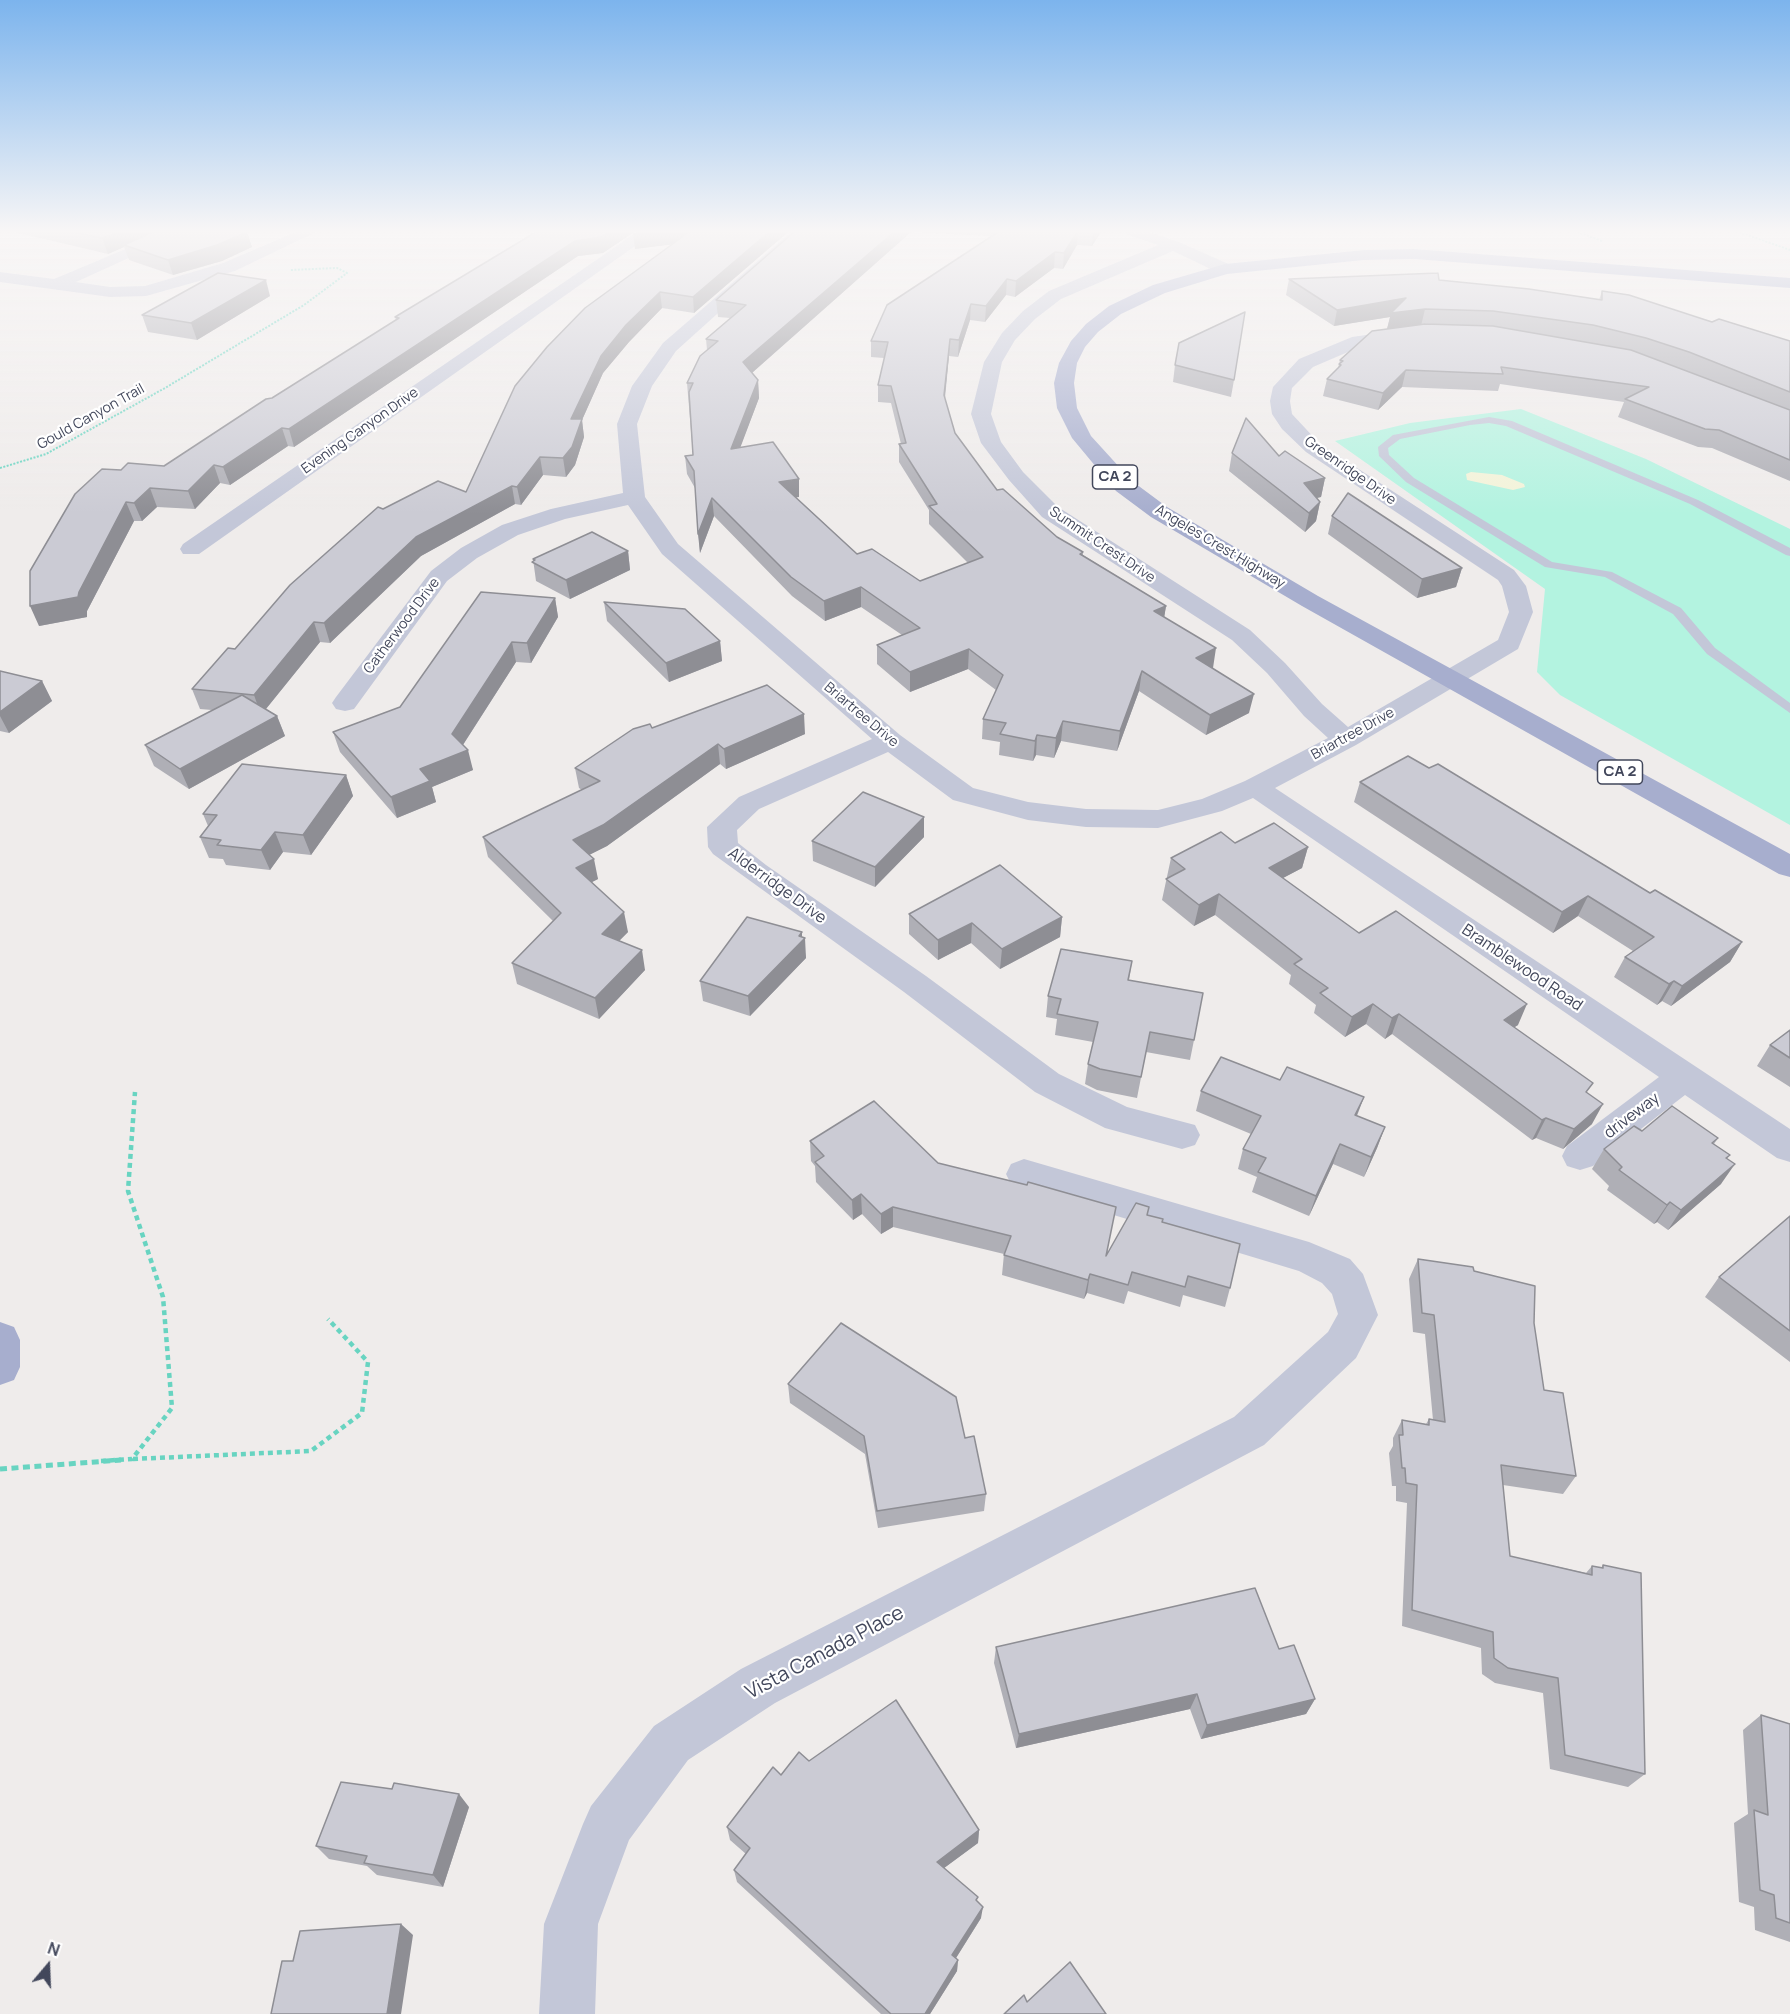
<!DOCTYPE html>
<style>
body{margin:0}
#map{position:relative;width:1790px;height:2014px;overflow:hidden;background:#efeceb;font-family:Manrope,sans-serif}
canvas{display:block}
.north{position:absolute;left:18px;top:1936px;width:60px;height:60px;-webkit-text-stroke:4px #fff;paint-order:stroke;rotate:19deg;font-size:16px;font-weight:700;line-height:24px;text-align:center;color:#42475b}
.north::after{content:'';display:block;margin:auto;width:21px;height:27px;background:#42475b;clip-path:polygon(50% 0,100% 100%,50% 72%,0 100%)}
</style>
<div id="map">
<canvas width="1790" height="2014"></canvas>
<div class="north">N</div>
</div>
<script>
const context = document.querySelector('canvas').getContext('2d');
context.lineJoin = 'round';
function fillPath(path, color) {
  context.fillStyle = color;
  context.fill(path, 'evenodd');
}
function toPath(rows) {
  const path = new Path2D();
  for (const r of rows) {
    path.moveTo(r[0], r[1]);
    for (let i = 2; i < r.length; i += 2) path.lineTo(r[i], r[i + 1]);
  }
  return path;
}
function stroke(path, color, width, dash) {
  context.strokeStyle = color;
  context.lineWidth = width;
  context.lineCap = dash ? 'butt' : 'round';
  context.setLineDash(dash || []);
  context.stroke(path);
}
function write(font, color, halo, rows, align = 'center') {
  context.font = font + ' Manrope,sans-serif';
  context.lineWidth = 4.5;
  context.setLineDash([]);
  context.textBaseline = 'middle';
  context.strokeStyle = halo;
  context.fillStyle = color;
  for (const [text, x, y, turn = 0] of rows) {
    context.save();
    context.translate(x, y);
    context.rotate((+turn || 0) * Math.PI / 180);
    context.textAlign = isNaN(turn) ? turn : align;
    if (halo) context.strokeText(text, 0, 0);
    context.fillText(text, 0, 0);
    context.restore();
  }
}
fillPath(toPath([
 [1521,409,1646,459,1790,529,1790,825,1560,695,1537,672,1545,589,1335,441,1410,423]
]), '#b3f3e0');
fillPath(toPath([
 [1471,472,1502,475,1524,484,1525,487,1513,490,1467,480,1466,474]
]), '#f3f3d9');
stroke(toPath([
 [1577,232,1602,241],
 [1739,232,1790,250],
 [0,468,46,454,165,388,304,305,347,273,337,268,290,270]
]), '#68d4c1', 2, [2, 1.5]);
stroke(toPath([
 [133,1459,311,1451,362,1413,368,1362,328,1319],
 [101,1461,132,1459,172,1408,163,1297,128,1191,135,1092]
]), '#68d4c1', 4.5, [5, 4]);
stroke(toPath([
 [0,1469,121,1460]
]), '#68d4c1', 5, [7, 4.5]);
fillPath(toPath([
 [1489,417,1512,421,1698,500,1790,548,1790,556,1786,555,1690,504,1506,426,1489,423,1470,425,1400,439,1388,448,1389,455,1414,478,1552,562,1612,572,1681,608,1715,648,1790,703,1790,713,1707,654,1673,614,1605,577,1545,567,1406,482,1379,456,1378,447,1393,435,1489,417]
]), '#c3c7d8');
fillPath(toPath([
 [166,232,186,232,76,282,110,287,145,286,223,263,296,232,316,232,235,271,146,296,110,297,0,282,0,272,54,279,166,232],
 [637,232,655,232,199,554,183,554,180,549,183,544,637,232],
 [791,232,808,232,676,351,652,386,637,424,645,497,678,544,900,735,973,788,1028,802,1086,809,1158,810,1202,799,1245,781,1328,738,1304,716,1267,673,1232,640,1042,517,1009,480,981,443,971,414,984,362,1002,333,1023,311,1049,291,1158,245,1128,235,1126,232,1149,232,1179,242,1231,265,1233,269,1231,273,1219,273,1173,251,1061,299,1035,319,1015,340,1002,362,991,414,1001,442,1023,472,1058,507,1250,630,1285,663,1322,704,1348,727,1498,640,1509,612,1502,586,1498,580,1306,452,1282,429,1272,414,1270,401,1273,387,1299,359,1352,337,1406,329,1412,330,1415,334,1412,338,1362,346,1313,367,1292,388,1290,401,1292,414,1320,444,1514,570,1526,586,1533,612,1518,649,1356,745,1275,788,1790,1129,1790,1162,1777,1158,1685,1095,1593,1166,1580,1170,1567,1166,1562,1156,1567,1146,1659,1077,1253,798,1222,811,1158,828,1086,827,1028,820,953,800,888,752,759,809,737,830,738,843,766,865,926,976,1059,1074,1127,1107,1195,1125,1200,1135,1195,1145,1182,1149,1105,1128,1035,1092,904,992,713,854,708,847,707,827,739,797,872,739,662,554,628,505,565,519,518,535,477,558,447,581,354,709,345,711,336,709,332,703,336,697,431,571,461,548,502,525,551,509,623,493,617,424,632,386,663,343,791,232],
 [1024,1159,1309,1242,1350,1259,1363,1274,1378,1315,1356,1358,1264,1445,775,1703,688,1760,629,1840,598,1924,595,2014,539,2014,544,1924,583,1824,591,1806,654,1726,741,1669,1234,1417,1328,1332,1338,1314,1332,1294,1322,1283,1299,1271,1011,1184,1006,1174,1011,1164,1024,1159]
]), '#c3c7d8');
fillPath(toPath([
 [1414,249,1790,278,1790,288,1414,259,1364,260,1227,274,1165,293,1121,314,1098,332,1085,347,1077,363,1074,383,1077,408,1091,436,1132,481,1167,507,1318,596,1790,854,1790,877,1779,874,1302,606,1151,517,1116,491,1072,438,1057,408,1054,383,1059,363,1071,341,1086,324,1109,306,1153,285,1225,264,1364,250,1414,249],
 [0,1322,14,1327,20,1340,20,1367,14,1380,0,1385,0,1322]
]), '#a7aece');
fillPath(toPath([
 [14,232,247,232,252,247,222,261,173,275,129,260,124,247,108,254],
 [536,232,634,232,603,253,578,256,294,447,288,446,230,485,220,483,195,509,157,507,142,521,134,521,87,611,87,617,39,626,121,470,164,466,396,320,395,317],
 [636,232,788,232,694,313,662,308,629,342,603,373,582,420,584,437,575,465,566,477,543,475,521,505,515,504,421,556,330,643,320,642,266,709,277,716,285,736,189,789,154,766,145,745,212,710,200,709,192,689,383,509,466,492,672,244,635,249],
 [794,232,1101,232,1092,246,1077,245,1063,269,1054,268,1015,297,1006,295,985,322,970,320,958,357,949,356,945,399,955,433,997,490,1057,537,1083,552,1083,555,1166,606,1164,617,1213,668,1249,713,1206,735,1139,691,1117,751,1061,741,1054,758,1036,755,1033,761,999,755,1000,742,982,739,983,719,996,690,968,669,910,692,877,664,877,645,902,635,861,607,825,621,792,596,714,516,700,553,695,488,687,474,685,456,693,455,687,383,707,350,706,339,730,318,718,317,716,300],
 [911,232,991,236,871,341,871,357,884,358,878,385,878,402,891,403,901,444,899,444,899,462,929,510,929,524,968,563,920,581,857,554,796,497,799,497,740,447,759,398,758,380,752,373],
 [1289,279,1439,280,1599,300,1602,291,1712,322,1790,341,1790,481,1712,448,1698,447,1618,417,1624,402,1500,384,1498,391,1402,387,1378,410,1323,396,1327,379,1338,368,1340,360,1387,329,1390,317,1334,326,1286,295],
 [270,296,197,340,148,332,142,315],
 [1175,365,1234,380,1231,397,1173,382],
 [1232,453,1279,456,1325,478,1321,497,1316,498,1320,502,1316,521,1305,532,1229,471],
 [1332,516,1462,568,1456,587,1417,598,1328,534],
 [628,551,630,570,570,599,536,581,533,559],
 [555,598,558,617,531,663,516,662,463,745,473,770,432,787,436,802,397,818,340,752,333,732,400,707],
 [604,602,720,641,722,661,669,682,607,621],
 [0,671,42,681,52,701,9,733,0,731],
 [652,728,805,734,726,769,720,764,607,846,589,855,598,879,592,882,628,932,619,941,645,970,599,1019,517,984,512,963,553,921,488,857,483,837,582,790,579,788,575,768],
 [1429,768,1650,893,1742,942,1730,962,1671,1006,1662,1001,1657,1005,1614,977,1625,957,1633,951,1578,916,1553,933,1354,802,1360,782],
 [346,775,353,796,311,855,283,852,270,870,226,865,223,859,209,858,200,837,208,826,203,814],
 [924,837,875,887,813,861,812,841],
 [1235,843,1308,847,1302,868,1283,878,1359,933,1518,1025,1514,1027,1588,1094,1592,1124,1563,1149,1536,1138,1532,1140,1392,1034,1385,1039,1366,1024,1345,1037,1314,1013,1316,1005,1289,984,1291,975,1215,915,1194,926,1162,900,1171,858],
 [909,914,1062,917,1060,937,1000,969,971,943,938,960,909,934],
 [802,937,806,958,750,1016,703,1001,700,981],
 [1132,961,1129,980,1194,1040,1190,1060,1146,1052,1137,1098,1097,1090,1085,1084,1088,1064,1093,1042,1055,1035,1057,1019,1046,1017,1048,996],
 [1790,1030,1790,1087,1757,1066,1770,1045],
 [1280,1080,1364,1097,1357,1116,1385,1127,1377,1148,1364,1177,1333,1164,1309,1216,1252,1192,1257,1177,1238,1169,1243,1149,1251,1134,1196,1111,1201,1091],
 [1642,1131,1718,1138,1714,1144,1730,1155,1727,1159,1721,1184,1668,1230,1657,1222,1654,1224,1607,1190,1609,1186,1592,1169,1604,1149],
 [810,1141,938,1163,1106,1255,1147,1215,1162,1222,1230,1288,1225,1307,1183,1295,1180,1307,1128,1291,1124,1304,1087,1293,1084,1299,1002,1275,1004,1254,893,1227,881,1234,862,1214,853,1220,816,1182,815,1166,811,1161],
 [1790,1216,1790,1362,1705,1297,1719,1277],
 [1418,1259,1474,1271,1534,1323,1544,1390,1576,1476,1563,1494,1503,1485,1510,1556,1586,1573,1592,1566,1601,1568,1603,1565,1645,1774,1628,1787,1550,1769,1543,1693,1495,1683,1482,1674,1481,1648,1402,1626,1407,1503,1396,1501,1396,1486,1392,1486,1389,1453,1393,1446,1393,1438,1402,1420,1426,1424,1429,1419,1433,1420,1425,1334,1413,1332,1409,1279],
 [788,1384,965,1438,986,1494,984,1511,878,1528,865,1454,790,1403],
 [996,1647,1279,1649,1315,1699,1306,1714,1201,1739,1190,1709,1016,1748,994,1663],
 [1761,1715,1790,1724,1790,1942,1755,1930,1754,1907,1739,1902,1734,1823,1748,1814,1743,1730],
 [809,1761,979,1830,978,1843,944,1868,981,1918,956,1958,958,1960,957,1971,930,2014,881,2014,737,1882,734,1870,746,1854,730,1840,727,1827,781,1775],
 [469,1807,443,1887,377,1875,367,1866,329,1859,316,1846]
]), '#afafb6');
fillPath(toPath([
 [119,232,161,232,124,245,124,247,108,254,102,238],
 [244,232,247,232,252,247,222,261,173,275,168,260],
 [609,232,634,232,603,253,578,256,294,447,289,429,575,241],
 [647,232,698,232,699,241,635,249,633,233],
 [769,232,788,232,694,313,693,297],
 [894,232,911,232,745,379,743,362],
 [1077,232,1078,232,1077,245,1063,269,1064,253],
 [1093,232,1101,232,1092,246],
 [1055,252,1054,268,1015,297,1016,281],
 [1007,279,1006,295,985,322,986,306],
 [266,280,270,296,197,340,191,323],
 [660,292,662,308,629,342,603,373,582,420,584,437,575,465,566,477,563,458,571,419,601,356,626,325],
 [1406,298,1425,309,1421,326,1387,329,1390,317,1334,326,1337,310],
 [971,304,970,320,958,357,959,340],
 [950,339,949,356,943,413,944,395],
 [1406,370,1402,387,1378,410,1383,393],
 [758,380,759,398,733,467,731,449],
 [282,428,288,446,230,485,223,467],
 [540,457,543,475,521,505,517,487],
 [214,465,220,483,195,509,188,491],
 [1325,478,1321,497,1300,502,1304,483],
 [799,479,799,497,780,500,779,482],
 [512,486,515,504,421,556,330,643,324,623,416,537],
 [150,488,157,507,142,521,134,503],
 [712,498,714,516,700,553,698,534],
 [126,502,134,521,87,611,87,617,39,626,30,606,79,592],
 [1320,502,1316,521,1305,532,1309,513],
 [628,551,630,570,570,599,566,580],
 [1462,568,1456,587,1417,598,1422,579],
 [861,587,861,607,825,621,824,601],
 [555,598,558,617,531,663,527,643],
 [1166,606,1163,625,1154,611],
 [314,622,320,642,261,715,254,695],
 [720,641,722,661,669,682,666,663],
 [512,642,516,662,457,754,452,734],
 [1216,648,1213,668,1192,678,1196,658],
 [969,649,968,669,910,692,910,672],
 [1142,671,1139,691,1117,751,1120,731],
 [42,681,52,701,9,733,0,716,0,712],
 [1254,694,1249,713,1206,735,1210,715],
 [804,714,805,734,726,769,724,749],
 [277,716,285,736,189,789,180,769],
 [1063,721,1061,741,1054,758,1056,738],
 [1037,735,1036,755,1033,761,1035,741],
 [718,744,720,764,607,846,577,861,573,840],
 [468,750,473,770,432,787,436,802,397,818,391,797,420,769],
 [346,775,353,796,311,855,303,835],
 [924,817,924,837,875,887,875,867],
 [275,832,283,852,270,870,261,850],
 [1308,847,1302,868,1264,888,1269,868],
 [594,859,598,879,580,888,576,868],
 [1219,894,1215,915,1194,926,1199,905],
 [1588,896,1578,916,1553,933,1562,912],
 [624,912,628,932,606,954,602,934],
 [1062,917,1060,937,1000,969,1002,949],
 [972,923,971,943,938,960,938,940],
 [802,932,802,941,805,938,806,958,750,1016,748,996],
 [1742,942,1730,962,1671,1006,1682,986],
 [642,950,645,970,599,1019,595,998],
 [1674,981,1662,1001,1657,1005,1669,984],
 [1373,1004,1366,1024,1345,1037,1352,1017],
 [1527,1004,1518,1025,1495,1040,1504,1020],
 [1399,1014,1392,1034,1385,1039,1392,1018],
 [1364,1097,1356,1117,1355,1115],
 [1603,1104,1592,1124,1563,1149,1574,1129],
 [1546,1118,1536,1138,1532,1140,1542,1120],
 [1385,1127,1377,1148,1364,1177,1371,1157],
 [1340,1144,1333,1164,1309,1216,1316,1196],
 [1735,1164,1721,1184,1668,1230,1681,1210],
 [861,1194,862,1214,853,1220,852,1200],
 [1670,1202,1657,1222,1654,1224,1667,1205],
 [893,1207,893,1227,881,1234,881,1214],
 [1090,1274,1087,1293,1084,1299,1088,1280],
 [1197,1694,1190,1709,1016,1748,1019,1734],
 [1315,1699,1306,1714,1201,1739,1207,1725],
 [459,1794,469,1807,443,1887,433,1875],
 [979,1830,978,1843,936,1874,937,1862],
 [983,1907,981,1918,951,1966,952,1955],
 [401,1924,413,1935,401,2014,387,2014],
 [958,1960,957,1971,930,2014,925,2014]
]), '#8e8e94');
const building = toPath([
 [73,232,119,232,102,238,73,232],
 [153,232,247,232,217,245,168,260,124,245,153,232],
 [536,232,609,232,601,237,575,241,289,429,282,428,223,467,214,465,188,491,150,488,134,503,126,502,79,592,78,597,30,606,30,571,75,494,102,469,121,470,128,463,164,466,266,399,272,398,399,318,395,317,536,232],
 [689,232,769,232,693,297,660,292,626,325,601,356,571,419,582,419,572,447,563,458,540,457,517,487,512,486,416,537,324,623,314,622,254,695,192,689,228,648,235,649,290,585,378,507,383,509,438,481,466,492,515,386,547,347,585,308,689,232],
 [794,232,894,232,743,362,758,380,731,449,773,442,799,479,779,482,857,554,872,549,920,581,983,557,929,506,937,504,899,444,906,443,891,386,878,385,888,342,871,341,887,305,998,232,1077,232,1064,253,1055,252,1016,281,1007,279,986,306,971,304,959,340,950,339,944,395,955,433,997,490,1003,489,1057,537,1083,552,1080,554,1166,606,1154,611,1216,648,1196,658,1254,694,1210,715,1142,671,1120,731,1063,721,1056,738,1037,735,1035,741,1000,734,1006,723,983,719,1003,675,969,649,910,672,877,645,920,628,861,587,824,601,791,577,712,498,698,534,694,471,685,456,693,455,689,392,693,383,687,383,700,356,718,341,706,339,746,305,716,300,794,232],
 [218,273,266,280,191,323,142,315,218,273],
 [1438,273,1439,280,1529,289,1602,300,1602,291,1629,295,1712,322,1719,319,1790,341,1790,392,1689,352,1646,338,1593,325,1493,311,1425,309,1391,313,1406,298,1337,310,1289,279,1438,273],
 [1245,312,1234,380,1175,365,1179,343,1245,312],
 [1425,324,1493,326,1631,350,1790,410,1790,460,1719,430,1705,429,1625,399,1649,387,1501,367,1503,374,1406,370,1383,393,1327,379,1341,365,1339,364,1343,361,1340,360,1372,331,1425,324],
 [1246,418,1279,456,1285,451,1325,478,1304,483,1320,502,1309,513,1232,453,1246,418],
 [1348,493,1462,568,1422,579,1332,516,1348,493],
 [592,532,628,551,566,580,532,562,535,560,533,559,592,532],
 [481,592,555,598,527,643,512,642,452,734,468,750,420,769,430,781,391,797,333,732,400,707,481,592],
 [604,602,685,609,720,641,666,663,604,602],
 [0,671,42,681,0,712,0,671],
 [767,685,804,714,724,749,718,744,603,825,573,840,594,859,576,868,624,912,602,934,642,950,595,998,512,963,561,913,483,837,600,781,575,768,633,729,650,724,652,728,767,685],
 [242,695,277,716,180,769,145,745,242,695],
 [1408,756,1429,768,1438,764,1650,893,1655,890,1742,942,1682,986,1674,981,1669,984,1625,957,1654,937,1588,896,1562,912,1360,782,1408,756],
 [242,764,346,775,303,835,275,832,261,850,217,845,221,840,200,837,217,815,203,814,242,764],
 [863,792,924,817,875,867,812,841,863,792],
 [1274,823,1308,847,1269,868,1359,933,1396,911,1434,938,1527,1004,1504,1020,1593,1083,1586,1092,1603,1104,1574,1129,1546,1118,1542,1120,1399,1014,1392,1018,1373,1004,1352,1017,1320,993,1328,988,1294,964,1302,959,1219,894,1199,905,1166,879,1185,869,1171,858,1221,832,1235,843,1274,823],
 [1000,865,1062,917,1002,949,972,923,938,940,909,914,1000,865],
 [747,917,802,932,799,936,805,938,748,996,700,981,747,917],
 [1061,949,1132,961,1128,980,1203,993,1194,1040,1150,1032,1141,1077,1100,1069,1088,1064,1098,1022,1057,1014,1061,999,1048,996,1061,949],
 [1790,1030,1790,1058,1770,1045,1790,1030],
 [1221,1057,1280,1080,1287,1067,1364,1097,1355,1115,1385,1127,1371,1157,1340,1144,1316,1196,1258,1172,1266,1158,1243,1149,1261,1116,1201,1091,1221,1057],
 [874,1101,938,1163,1027,1185,1028,1182,1116,1207,1106,1256,1136,1203,1149,1207,1147,1215,1163,1219,1162,1222,1240,1244,1230,1288,1188,1276,1185,1287,1132,1272,1128,1285,1090,1274,1088,1280,1004,1255,1011,1236,893,1207,881,1214,861,1194,852,1200,815,1162,824,1156,810,1141,874,1101],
 [1672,1106,1718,1138,1712,1143,1730,1155,1726,1158,1735,1164,1681,1210,1670,1202,1667,1205,1619,1170,1622,1167,1604,1149,1634,1126,1642,1131,1672,1106],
 [1790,1216,1790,1331,1719,1277,1790,1216],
 [1418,1259,1473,1267,1474,1271,1535,1286,1534,1323,1544,1390,1563,1393,1576,1476,1501,1465,1510,1556,1592,1575,1592,1566,1603,1568,1603,1565,1641,1573,1645,1774,1565,1755,1558,1678,1508,1668,1494,1658,1493,1632,1412,1610,1417,1485,1406,1483,1405,1468,1402,1468,1399,1435,1403,1435,1402,1420,1429,1425,1429,1419,1445,1422,1434,1315,1422,1313,1418,1259],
 [841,1323,956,1397,965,1438,974,1436,986,1494,877,1511,864,1436,788,1384,841,1323],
 [1255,1588,1279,1649,1294,1645,1315,1699,1207,1725,1197,1694,1019,1734,996,1647,1255,1588],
 [896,1700,979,1830,937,1862,978,1897,976,1900,983,1907,952,1955,958,1960,925,2014,891,2014,734,1870,750,1848,727,1827,773,1767,781,1775,799,1752,809,1761,896,1700],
 [1761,1715,1790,1724,1790,1923,1776,1918,1774,1895,1760,1890,1754,1810,1768,1815,1761,1715],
 [341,1782,392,1789,394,1783,459,1794,433,1875,364,1863,367,1856,316,1846,341,1782],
 [401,1924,387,2014,271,2014,282,1961,293,1961,300,1931,401,1924],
 [1070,1962,1106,2014,1004,2014,1024,1995,1027,2002,1070,1962]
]);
fillPath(building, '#cbcbd4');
stroke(building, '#8e8e94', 1.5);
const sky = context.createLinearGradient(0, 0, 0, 514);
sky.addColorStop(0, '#7cb4ed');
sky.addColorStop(0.45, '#f8f6f6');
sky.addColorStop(1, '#f8f6f600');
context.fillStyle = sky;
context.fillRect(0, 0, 1790, 514);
write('14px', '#42475b', '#fff', [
 ["Gould Canyon Trail",91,417,-29],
 ["Evening Canyon Drive",360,431,-35],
 ["Greenridge Drive",1350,471,35],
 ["Summit Crest Drive",1102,545,34],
 ["Angeles Crest Highway",1220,547,31],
 ["Catherwood Drive",402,626,-53],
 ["Briartree Drive",861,715,40],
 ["Briartree Drive",1353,734,-29]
]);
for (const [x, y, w] of [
 [1115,477,45],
 [1620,772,45]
]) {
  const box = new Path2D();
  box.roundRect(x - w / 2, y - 12, w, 24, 4.5);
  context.fillStyle = '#fff';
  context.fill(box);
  stroke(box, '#42475b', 1.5);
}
write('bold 15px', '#42475b', null, [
 ["CA 2",1115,477],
 ["CA 2",1620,772]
]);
write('16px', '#42475b', '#fff', [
 ["Alderridge Drive",777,886,36],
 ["Bramblewood Road",1522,968,34],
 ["driveway",1632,1116,-37]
]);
write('20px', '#42475b', '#fff', [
 ["Vista Canada Place",825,1653,-28]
]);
</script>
